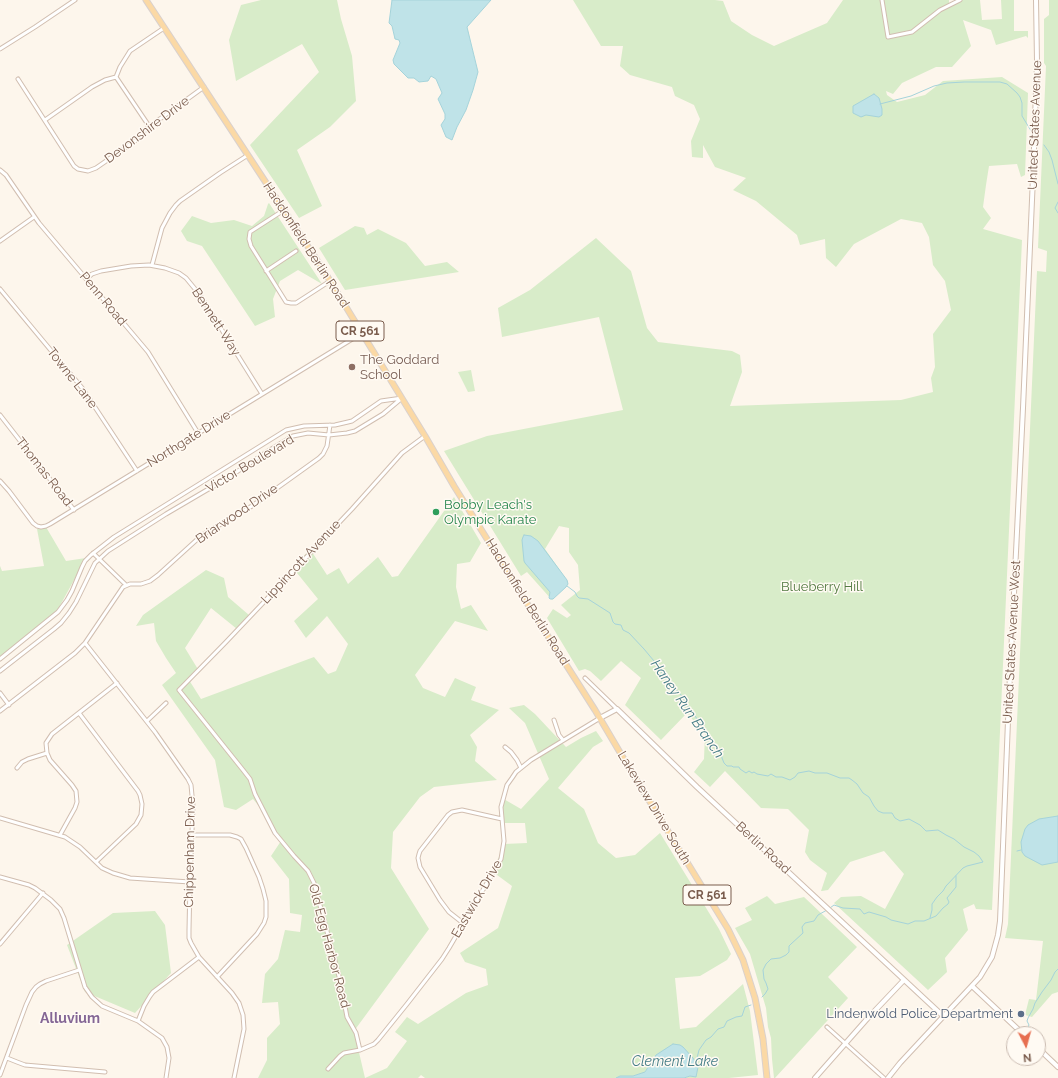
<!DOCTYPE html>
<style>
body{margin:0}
#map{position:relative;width:1058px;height:1078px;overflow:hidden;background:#fdf6ec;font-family:Raleway,sans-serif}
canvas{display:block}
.north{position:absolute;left:1006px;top:1026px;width:40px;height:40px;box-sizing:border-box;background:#fffaf3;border:1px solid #cabbb1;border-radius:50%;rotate:174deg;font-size:11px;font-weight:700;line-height:16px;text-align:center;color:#7a5c4d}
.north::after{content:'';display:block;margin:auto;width:14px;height:18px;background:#e76f51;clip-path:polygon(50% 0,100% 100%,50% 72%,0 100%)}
</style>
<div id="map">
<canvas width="1058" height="1078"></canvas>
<div class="north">N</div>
</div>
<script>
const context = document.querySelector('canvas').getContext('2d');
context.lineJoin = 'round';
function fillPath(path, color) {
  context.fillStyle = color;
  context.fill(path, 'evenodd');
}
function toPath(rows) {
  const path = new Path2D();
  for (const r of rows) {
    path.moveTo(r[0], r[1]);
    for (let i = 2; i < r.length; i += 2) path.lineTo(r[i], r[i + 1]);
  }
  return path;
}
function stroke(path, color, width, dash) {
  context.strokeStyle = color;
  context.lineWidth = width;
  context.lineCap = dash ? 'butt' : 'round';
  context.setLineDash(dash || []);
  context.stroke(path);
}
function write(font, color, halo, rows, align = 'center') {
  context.font = font + ' Raleway,sans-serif';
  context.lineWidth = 3;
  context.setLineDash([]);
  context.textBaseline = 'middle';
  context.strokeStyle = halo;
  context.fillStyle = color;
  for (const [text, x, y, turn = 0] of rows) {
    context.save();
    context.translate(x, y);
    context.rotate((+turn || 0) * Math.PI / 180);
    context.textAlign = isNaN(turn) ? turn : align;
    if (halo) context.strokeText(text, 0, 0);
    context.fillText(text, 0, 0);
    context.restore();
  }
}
fillPath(toPath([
 [261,0,337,0,341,19,352,56,356,101,330,127,297,150,322,206,299,218,250,145,319,72,302,44,236,81,229,40,241,5],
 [573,0,715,0,723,1,731,21,752,35,774,46,827,23,843,0,949,0,949,5,962,0,980,0,982,20,1002,19,1001,0,1014,0,1014,31,1028,31,1028,38,1026,36,996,45,991,30,963,20,971,46,952,67,936,67,902,83,893,94,886,91,887,95,897,102,925,95,943,81,1002,77,1028,93,1025,175,1021,177,1017,164,989,166,986,185,983,207,991,218,983,229,1022,240,992,910,976,909,974,904,963,909,968,930,945,958,947,972,928,990,834,903,841,897,861,896,885,909,904,874,884,851,850,862,828,890,822,891,821,891,827,873,810,860,805,852,809,830,788,809,761,808,725,771,710,787,694,772,704,759,705,734,687,713,661,740,625,705,641,678,621,661,601,681,590,671,585,669,579,671,547,618,553,609,567,618,571,615,561,605,580,590,578,565,569,552,569,528,559,526,545,549,568,582,552,600,527,572,521,576,444,451,487,436,623,410,599,317,502,337,498,308,530,290,596,238,631,271,647,328,658,342,732,351,740,355,742,372,730,406,901,400,933,392,931,378,935,367,933,334,951,310,945,281,933,265,929,237,922,223,901,219,854,244,836,267,826,258,825,239,800,245,797,235,756,201,733,190,746,178,715,167,703,145,703,158,692,157,691,141,700,119,694,105,675,96,672,87,630,75,620,66,623,46,601,46],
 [1049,0,1058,0,1058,992,1052,994,1032,1017,1025,1015,1029,999,1036,1000,1043,941,1005,938,1008,924,1037,271,1046,272,1047,251,1038,248,1046,66,1044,63,1044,19,1049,15],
 [269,203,322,284,298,270,280,281,273,299,275,317,255,326,202,246,187,241,181,231,192,216,211,223,234,220,252,226,264,216,268,204],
 [355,226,364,228,367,235,378,229,406,243,425,266,447,262,459,272,345,290,319,248],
 [471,370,475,391,468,392,458,372],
 [454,497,481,543,470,562,457,564,456,587,461,609,471,605,488,631,455,621,415,675,423,688,445,697,455,678,476,687,471,700,499,710,470,735,477,747,475,761,497,780,434,787,420,797,393,832,391,868,429,929,354,1031,365,1078,387,1068,407,1041,395,1032,407,1017,418,1024,466,993,488,985,486,969,465,962,460,953,498,928,512,886,493,872,504,844,527,843,525,823,502,823,502,798,521,809,549,779,525,723,509,708,524,705,535,714,566,747,581,738,596,731,603,741,593,747,558,788,584,809,598,843,616,858,635,855,660,833,719,929,731,954,727,960,700,976,675,978,680,1029,696,1027,743,984,750,1011,758,1075,729,1078,685,1078,697,1073,659,1053,644,1073,626,1078,425,1078,421,1075,418,1078,258,1078,267,1060,267,1038,280,1024,278,1002,262,1003,265,974,278,959,285,930,300,932,302,915,290,913,289,879,271,856,281,841,263,811,253,799,236,810,224,807,215,760,162,685,176,673,166,658,156,641,154,623,136,626,143,615,206,570,224,578,228,597,249,615,237,629,211,608,185,648,199,671,189,680,201,699,314,657,328,674,336,671,348,644,327,616,306,638,294,621,318,599,293,568,310,549,327,575,339,568,348,584,378,557,392,577,398,576],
 [46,527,66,561,86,558,56,613,0,658,0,566,2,571,44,566,37,529],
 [767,896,775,904,804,897,857,947,828,977,848,998,775,1078,774,1078,772,1059,771,1038,768,1027,766,1008,750,954,735,928,752,920,745,908],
 [155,911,165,925,171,973,135,1013,85,992,67,945,113,913]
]), '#d8ecc9');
const water = toPath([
 [392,0,491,0,467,27,478,72,473,90,466,110,457,127,452,140,446,137,441,125,445,119,445,114,438,99,442,93,436,79,431,76,428,81,419,82,414,78,408,78,394,64,393,60,400,43,399,40,395,39,392,26,389,23,392,0],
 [874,94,879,98,882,109,882,115,879,117,866,115,861,117,853,113,853,106,874,94],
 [524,535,531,536,538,541,567,580,568,584,566,587,553,599,550,599,549,598,550,592,525,563,524,561,522,540,523,537,524,535],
 [1058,816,1058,862,1042,865,1025,856,1022,852,1021,842,1025,829,1028,825,1039,819,1058,816],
 [673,1044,680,1045,683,1047,693,1058,698,1067,696,1077,690,1076,684,1078,616,1078,620,1076,633,1076,645,1072,656,1055,673,1044]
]);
fillPath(water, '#bfe3e8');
stroke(water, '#a5d3da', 1);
stroke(toPath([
 [880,104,911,96,934,86,947,83,964,82,1000,82,1007,84,1017,93,1020,97,1022,103,1022,116,1033,134],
 [1044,145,1049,152,1052,160,1058,184],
 [1058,202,1055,208,1058,213],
 [567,586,575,592,577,596,579,598,588,599,610,613,613,622,615,624,621,625,623,630,629,633,644,649,654,661,659,665,661,672,682,696,689,708,712,739,717,748,721,752,722,758,724,763,727,766,732,766,733,767,739,767,740,769,746,773,749,771,752,773,754,772,757,774,768,776,771,774,776,777,782,777,790,780,795,777,798,773,809,771,815,773,827,773,840,778,849,778,852,780,857,784,863,793,869,797,874,806,878,811,883,813,892,813,895,818,900,821,909,819,920,825,926,831,938,830,946,835,954,839,964,847,974,852,979,856,983,862,967,866,963,868,946,886,943,891,937,897,932,904,932,910,930,918],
 [1017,851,1021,850],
 [830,908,834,905,843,908,860,909,864,914,869,912,886,917,891,920,908,924,915,921,924,921,936,916,943,908,948,904,949,902,947,898,956,887,956,876],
 [762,997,765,994,768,989,766,983,764,979,763,970,766,964,771,959,780,958,786,955,789,952,789,946,791,944,803,933,802,927,805,923,814,921,818,915,827,910],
 [1026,1031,1029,1025,1027,1021,1028,1018,1033,1009,1035,1003,1042,992,1051,980,1055,972,1058,969],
 [695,1060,697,1058,699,1050,706,1040,711,1037,718,1029,724,1027,727,1021,736,1017,742,1016,745,1007,751,1005]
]), '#a5d3da', 1);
const minor = toPath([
 [882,0,888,37,912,32,940,10,960,0],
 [0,49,35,27,75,0],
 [116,77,120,67,130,51,164,28],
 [116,77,149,126],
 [18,79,74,166,78,169,88,171,96,168,135,141,146,129,204,87],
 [45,120,92,87,105,80,116,77],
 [0,170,6,175,39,223,148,352,198,433],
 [284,210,250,232,249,239,251,246,286,302,291,303,296,303,330,281],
 [0,241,34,217],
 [152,265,162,228,170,213,176,205,180,201,220,173,248,155],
 [266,271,296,251],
 [86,279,92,274,101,271,131,266,149,265,165,268,179,273,186,278,200,295,262,394],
 [0,289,83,389,137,471],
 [0,415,74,510],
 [0,481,9,491,33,523,37,526,41,527,46,526,50,524,362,333],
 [93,553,126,585],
 [85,643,155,732,188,779,191,785,193,806,190,882,189,930,189,938,191,943,199,957,232,993,239,1003,243,1015,244,1029,234,1078],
 [0,659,58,612,67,600,72,591,82,567,85,561,91,555,114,537,286,430,304,426,335,425,348,422,352,421,381,401,402,398],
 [0,671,54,629,61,623,69,613,76,602,95,563,108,551,166,514,229,477,265,453,293,436,308,433,329,435,347,433,355,431,383,414,402,398],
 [585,678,617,709],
 [0,693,9,705],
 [0,711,75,653,85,643,123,587,130,584,141,584,150,581,158,575,202,535,252,506,319,458,323,454,327,446,330,425],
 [79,713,138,791,140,795,142,804,141,815,136,824,96,862],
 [554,720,559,735,563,740],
 [147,721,166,703],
 [505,747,511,752,517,760,521,768],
 [17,768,22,762,28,759,47,753],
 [0,818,65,837,80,847,102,868,113,873,130,878,190,882],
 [60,835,75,808,77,802,76,791,72,785,50,760,47,753,46,743,52,734,117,683],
 [192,835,230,835,237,837,241,839,246,848,259,877,263,889,266,901,266,917,264,923,257,934,217,977],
 [0,877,29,885,35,888,51,900,60,909,64,918,85,987,92,997,102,1006,138,1021,162,1038,167,1047,169,1058,166,1078],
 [463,923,449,912,440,900,420,867,418,858,419,854,420,851,448,815,452,812,462,810,502,819],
 [0,944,43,893],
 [138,1021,144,1006,150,996,153,992,199,957],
 [827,1027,884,1078],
 [360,1050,356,1033,347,1017,340,980,332,950,314,883,308,871,294,856,275,833,255,794,250,779,243,770,179,690,226,642,352,509,402,453,425,436],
 [7,1058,17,1062,25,1065,105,1072],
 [328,1069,340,1056,344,1053,360,1050,374,1044,378,1040,407,1004,442,959,449,948,501,859,504,841,501,807,507,785,512,778,516,772,531,760,600,718],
 [0,1075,26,1005,32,992,36,987,40,984,46,981,79,970]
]);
const tertiary = toPath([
 [600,718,617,709,697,787,943,1016],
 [972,986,1023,1034],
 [1038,1048,1058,1067],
 [815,1078,867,1019,904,980],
 [888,1078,900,1063,980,977,992,957,998,935,1000,921,1009,696,1023,408,1033,177,1037,61,1036,0]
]);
const primary = toPath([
 [146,0,324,271,425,436,454,486,530,608,595,710,628,766,728,929,743,960,755,998,763,1039,767,1078]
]);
stroke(minor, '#d1beb0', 5);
stroke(tertiary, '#d1beb0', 6);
stroke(primary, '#dad1cd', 7);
stroke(minor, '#fff', 3);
stroke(tertiary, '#fff', 4);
stroke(primary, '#fbd9a5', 5);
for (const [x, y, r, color] of [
 [352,367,4,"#8d6e63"],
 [436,512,4,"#2e9e5b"],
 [1021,1014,4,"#5c6f8a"]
]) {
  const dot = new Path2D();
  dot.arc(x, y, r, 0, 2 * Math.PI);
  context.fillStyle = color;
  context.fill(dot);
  stroke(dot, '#fffaf3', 1.5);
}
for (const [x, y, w] of [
 [360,331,48],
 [707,895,48]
]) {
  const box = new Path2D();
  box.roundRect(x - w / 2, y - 10, w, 20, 3);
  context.fillStyle = '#fffaf3';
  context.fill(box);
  stroke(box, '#7a5c4d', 1);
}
write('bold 12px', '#7a5c4d', null, [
 ["CR 561",360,331],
 ["CR 561",707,895]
]);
write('13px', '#7a5c4d', '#fffaf3', [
 ["United States Avenue",1035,125,-88],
 ["Devonshire Drive",147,130,-37],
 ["Haddonfield Berlin Road",306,245,57],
 ["Penn Road",103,299,50],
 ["Bennett Way",216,322,57],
 ["Towne Lane",72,378,52],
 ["Northgate Drive",189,439,-32],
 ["Victor Boulevard",250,464,-31],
 ["Thomas Road",44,472,52],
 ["Briarwood Drive",237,514,-34],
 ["Lippincott Avenue",301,562,-47],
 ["Haddonfield Berlin Road",527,602,58],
 ["United States Avenue West",1012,642,-87],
 ["Lakeview Drive South",654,808,59],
 ["Berlin Road",763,848,43],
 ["Chippenham Drive",190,852,-89],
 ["Eastwick Drive",477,899,-60],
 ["Old Egg Harbor Road",329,946,75]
]);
write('13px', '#785e54', '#fffaf3', [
 ["The Goddard",360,360],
 ["School",360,375]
], 'left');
write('13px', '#27864d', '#fffaf3', [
 ["Bobby Leach's",444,505],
 ["Olympic Karate",444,520]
], 'left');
write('13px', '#537a41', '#fffaf3', [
 ["Blueberry Hill",822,587]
]);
write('13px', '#4e5e75', '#fffaf3', [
 ["Lindenwold Police Department",1013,1014]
], 'right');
write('italic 14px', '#437c86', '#fffaf3', [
 ["Haney Run Branch",687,709,55],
 ["Clement Lake",675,1062]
]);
write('bold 14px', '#846695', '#fffaf3', [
 ["Alluvium",70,1019]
]);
</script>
